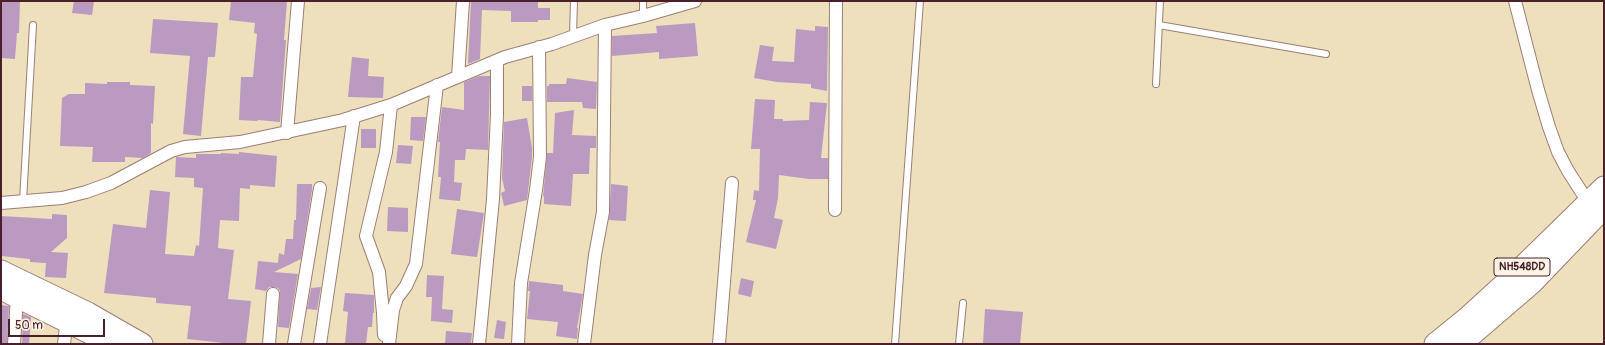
<!DOCTYPE html>
<style>
body{margin:0}
#map{position:relative;width:1605px;height:345px;overflow:hidden;background:#eedfbd;font-family:Pangolin,sans-serif}
canvas{display:block}
.frame{position:absolute;inset:0;border:2px solid #4a1f2b;pointer-events:none}
.scale{position:absolute;left:8px;top:319px;width:97px;height:18px;box-sizing:border-box;border:2px solid #4a1f2b;border-top:0;padding-left:5px;font-size:12px;line-height:14px;white-space:nowrap;color:#4a1f2b;-webkit-text-stroke:3px #fcf5e5;paint-order:stroke}
</style>
<div id="map">
<canvas width="1605" height="345"></canvas>
<div class="frame"></div>
<div class="scale">50 m</div>
</div>
<script>
const context = document.querySelector('canvas').getContext('2d');
context.lineJoin = 'round';
function fillPath(path, color) {
  context.fillStyle = color;
  context.fill(path, 'evenodd');
}
function toPath(rows) {
  const path = new Path2D();
  for (const r of rows) {
    path.moveTo(r[0], r[1]);
    for (let i = 2; i < r.length; i += 2) path.lineTo(r[i], r[i + 1]);
  }
  return path;
}
function stroke(path, color, width, dash) {
  context.strokeStyle = color;
  context.lineWidth = width;
  context.lineCap = dash ? 'butt' : 'round';
  context.setLineDash(dash || []);
  context.stroke(path);
}
function write(font, color, halo, rows, align = 'center') {
  context.font = font + ' Pangolin,sans-serif';
  context.lineWidth = 3.5;
  context.setLineDash([]);
  context.textBaseline = 'middle';
  context.strokeStyle = halo;
  context.fillStyle = color;
  for (const [text, x, y, turn = 0] of rows) {
    context.save();
    context.translate(x, y);
    context.rotate((+turn || 0) * Math.PI / 180);
    context.textAlign = isNaN(turn) ? turn : align;
    if (halo) context.strokeText(text, 0, 0);
    context.fillText(text, 0, 0);
    context.restore();
  }
}
fillPath(toPath([
 [1,1,20,1,19,33,17,33,15,59,1,58],
 [74,1,94,1,92,15,72,13],
 [231,1,287,1,284,40,286,40,280,122,258,120,257,121,239,120,241,77,253,77,257,34,254,33,255,23,229,20],
 [471,1,538,1,538,8,550,8,550,20,538,20,538,22,511,22,511,11,482,10,480,59,468,64],
 [153,19,218,23,215,57,208,57,201,136,183,134,190,56,150,53],
 [695,23,698,56,659,59,659,52,612,56,612,36,657,33,656,26],
 [815,26,828,27,827,91,811,88,811,84,777,82,754,78,760,45,774,47,772,61,794,62,796,29,815,31],
 [352,57,369,59,368,76,384,77,383,98,348,97],
 [479,76,490,76,488,150,466,149,465,160,455,160,454,182,462,183,460,201,439,199,441,177,438,177,440,142,438,142,442,107,464,110,464,82],
 [567,78,597,82,596,109,583,108,582,102,547,102,547,86,549,86,549,84,566,84],
 [107,82,130,82,130,85,155,86,153,124,151,123,151,153,143,158,125,157,125,162,92,162,93,147,60,146,62,98,69,94,85,94,85,83,107,84],
 [522,86,532,86,532,101,522,101],
 [755,99,775,100,774,119,783,119,783,121,809,120,810,102,827,103,821,158,828,158,828,179,809,179,779,175,778,198,774,218,783,220,776,249,746,242,756,200,753,200,754,190,759,191,760,149,751,149],
 [574,110,572,135,596,136,596,148,590,148,589,174,573,174,571,206,544,204,544,196,543,197,547,153,553,153,555,113],
 [411,117,426,117,423,141,410,140],
 [527,118,532,148,532,157,527,200,504,206,501,193,505,191,502,178,504,122],
 [361,129,376,129,376,148,361,148],
 [398,145,413,146,411,164,396,163],
 [239,152,277,156,275,187,250,185,250,189,240,188,239,221,220,220,218,248,234,250,228,299,251,301,246,344,233,344,187,339,191,306,156,303,156,298,104,293,113,224,146,228,150,190,170,192,165,254,194,256,196,245,199,246,203,188,194,187,194,178,175,177,176,157,196,158,196,154,221,154,221,153,239,154],
 [297,184,312,184,312,190,301,259,274,272,298,274,289,328,278,327,280,291,278,288,273,287,269,287,266,291,255,289,258,261,278,263,279,253,284,255,286,239,293,239,294,220,296,220],
 [611,184,628,186,626,221,609,220],
 [388,207,408,208,408,232,387,231],
 [457,209,484,213,477,257,451,254],
 [52,214,67,215,67,238,51,252,68,253,66,278,45,277,46,263,30,262,30,259,1,256,1,216,52,219],
 [427,275,444,276,442,309,453,310,452,323,431,321,432,297,426,297],
 [741,278,754,281,751,297,738,294],
 [529,281,563,285,563,291,583,294,577,328,578,328,577,339,556,336,558,322,527,319,530,291,528,291],
 [321,287,317,310,307,309,311,288],
 [345,293,374,295,374,313,373,313,372,327,368,327,366,344,345,344,348,312,343,311],
 [1,305,9,306,7,344,1,344],
 [985,309,1023,312,1020,344,983,344],
 [23,314,31,317,29,344,22,344],
 [497,320,506,322,504,339,494,338],
 [446,331,472,333,471,344,445,344]
]), '#ba9ac1');
const lane = toPath([
 [643,16,643,1],
 [1159,25,1326,54],
 [573,36,574,1],
 [1156,84,1160,1],
 [23,201,33,25],
 [895,344,920,1],
 [959,344,963,303]
]);
const street = toPath([
 [1515,1,1538,90,1549,127,1558,152,1568,171,1588,202,1593,206],
 [458,77,463,1],
 [287,133,298,1],
 [1,203,62,198,86,192,111,183,171,151,185,147,240,142,343,120,391,105,505,57,552,44,605,25,643,16,695,1],
 [835,210,836,1],
 [384,335,383,313,379,272,366,236,386,152,391,105],
 [14,344,17,297],
 [64,344,67,317],
 [269,344,273,294],
 [294,344,320,188],
 [320,344,354,116],
 [389,344,393,310,397,298,406,286,416,264,437,85],
 [479,344,493,199,497,115,497,61],
 [518,344,521,283,536,190,540,157,539,47],
 [584,344,595,255,603,212,605,25],
 [719,344,732,183]
]);
const highway = toPath([
 [1,271,88,313,142,344],
 [1,289,112,344],
 [1435,344,1467,318,1514,275,1604,187],
 [1461,344,1532,283,1604,208]
]);
stroke(lane, '#9c7f74', 8);
stroke(street, '#9c7f74', 14);
stroke(highway, '#9c7f74', 23);
stroke(lane, '#fff', 6);
stroke(street, '#fff', 12);
stroke(highway, '#fff', 21);
for (const [x, y, w] of [
 [1522,267,56]
]) {
  const box = new Path2D();
  box.roundRect(x - w / 2, y - 9, w, 18, 3);
  context.fillStyle = '#fcf5e5';
  context.fill(box);
  stroke(box, '#4a1f2b', 1);
}
write('bold 11px', '#4a1f2b', null, [
 ["NH548DD",1522,267]
]);
</script>
